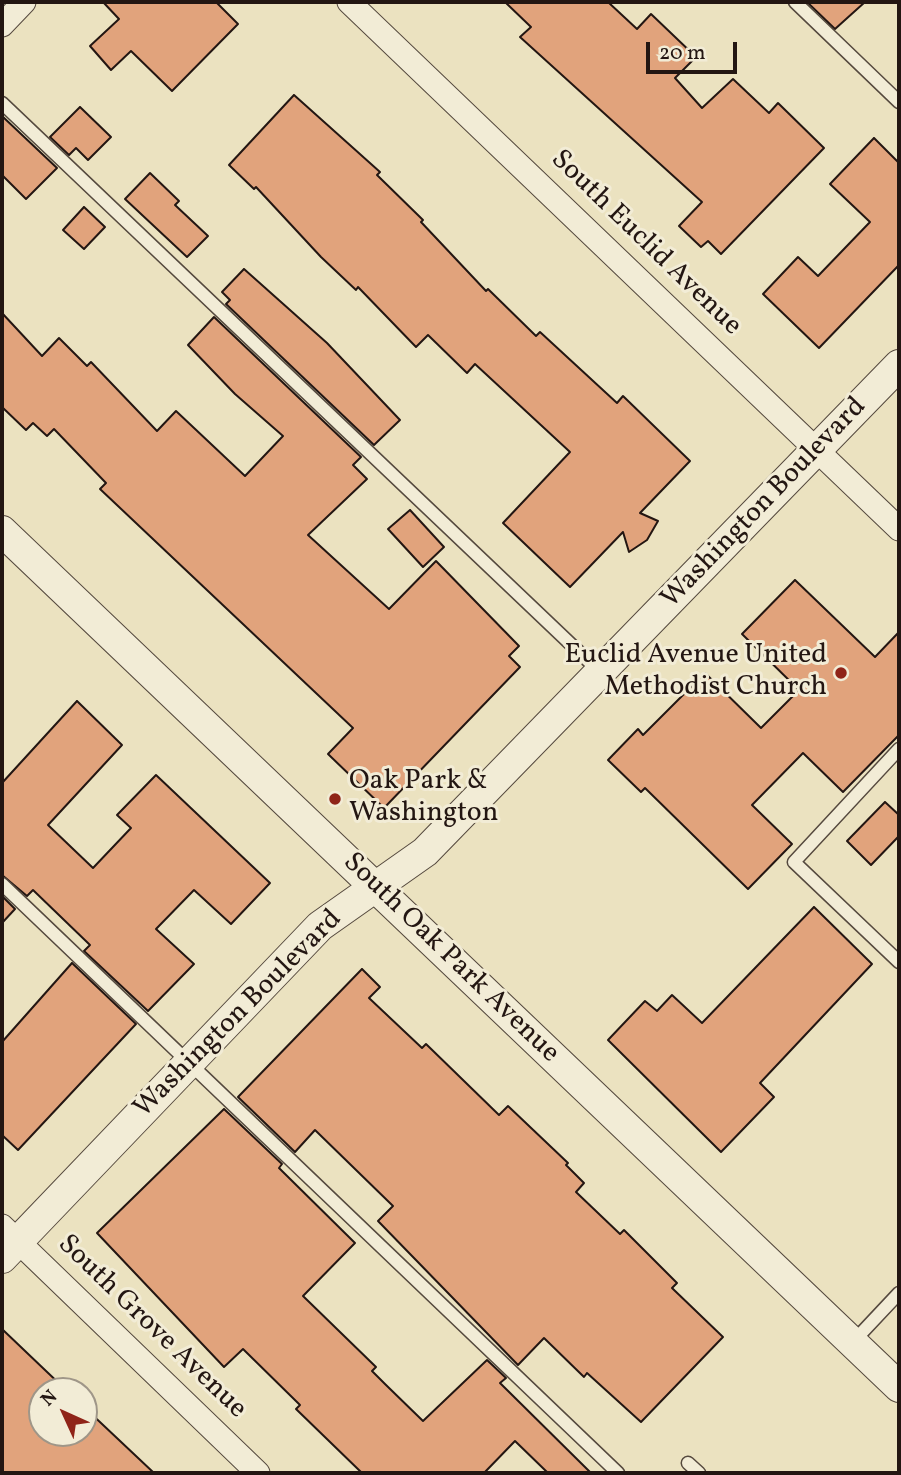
<!DOCTYPE html>
<style>
body{margin:0}
#map{position:relative;width:901px;height:1475px;overflow:hidden;background:#ebe2c0;font-family:Vollkorn,serif}
canvas{display:block}
.frame{position:absolute;inset:0;border:4px solid #231612;pointer-events:none}
.north{position:absolute;left:28px;top:1377px;width:70px;height:70px;box-sizing:border-box;background:#f2ecd6;border:2px solid #9f9688;border-radius:50%;rotate:315deg;font-size:19px;font-weight:700;line-height:28px;text-align:center;color:#231612}
.north::after{content:'';display:block;margin:auto;width:24px;height:32px;background:#8f2418;clip-path:polygon(50% 0,100% 100%,50% 72%,0 100%)}
.scale{position:absolute;left:646px;top:42px;width:91px;height:32px;box-sizing:border-box;border:4px solid #231612;border-top:0;padding-left:9px;font-size:21px;line-height:24px;white-space:nowrap;color:#231612;-webkit-text-stroke:5px #f2ecd6;paint-order:stroke}
</style>
<div id="map">
<canvas width="901" height="1475"></canvas>
<div class="frame"></div>
<div class="north">N</div>
<div class="scale">20 m</div>
</div>
<script>
const context = document.querySelector('canvas').getContext('2d');
context.lineJoin = 'round';
function fillPath(path, color) {
  context.fillStyle = color;
  context.fill(path, 'evenodd');
}
function toPath(rows) {
  const path = new Path2D();
  for (const r of rows) {
    path.moveTo(r[0], r[1]);
    for (let i = 2; i < r.length; i += 2) path.lineTo(r[i], r[i + 1]);
  }
  return path;
}
function stroke(path, color, width, dash) {
  context.strokeStyle = color;
  context.lineWidth = width;
  context.lineCap = dash ? 'butt' : 'round';
  context.setLineDash(dash || []);
  context.stroke(path);
}
function write(font, color, halo, rows, align = 'center') {
  context.font = font + ' Vollkorn,serif';
  context.lineWidth = 6;
  context.setLineDash([]);
  context.textBaseline = 'middle';
  context.strokeStyle = halo;
  context.fillStyle = color;
  for (const [text, x, y, turn = 0] of rows) {
    context.save();
    context.translate(x, y);
    context.rotate((+turn || 0) * Math.PI / 180);
    context.textAlign = isNaN(turn) ? turn : align;
    if (halo) context.strokeText(text, 0, 0);
    context.fillText(text, 0, 0);
    context.restore();
  }
}
const building = toPath([
 [103,2,216,2,238,24,172,91,131,51,111,70,90,46,119,19,103,2],
 [505,2,608,2,637,29,651,14,696,57,675,78,702,108,733,79,769,113,778,103,824,148,721,254,708,241,701,247,679,226,702,202,520,37,531,27,505,2],
 [807,2,865,2,835,29,807,2],
 [294,95,380,172,377,175,423,220,421,222,486,291,488,289,536,336,540,332,617,403,623,396,690,461,640,513,658,521,647,540,629,552,623,532,570,587,503,523,570,452,475,364,467,373,428,335,416,347,358,287,356,290,321,257,256,187,254,189,229,165,294,95],
 [80,107,111,137,88,160,76,148,69,155,50,137,80,107],
 [2,116,57,168,26,199,2,175,2,116],
 [874,138,899,163,899,265,819,348,763,294,798,257,818,276,870,222,830,184,874,138],
 [150,173,179,201,175,205,208,236,187,257,125,199,150,173],
 [84,207,105,227,84,249,63,230,84,207],
 [244,269,327,343,400,420,374,445,226,304,230,300,222,292,244,269],
 [2,313,42,356,59,338,87,366,91,362,157,431,176,411,245,476,283,436,235,394,188,345,214,317,361,457,353,465,367,479,308,535,389,609,436,561,519,646,509,656,520,667,384,808,328,754,353,728,100,489,106,483,54,429,47,436,33,423,26,430,2,407,2,313],
 [410,510,444,547,423,567,388,529,410,510],
 [795,580,875,657,899,632,899,735,843,792,803,753,752,805,792,844,748,889,645,788,641,792,608,760,638,729,643,735,705,673,761,728,799,690,742,634,795,580],
 [77,701,122,745,48,825,93,868,131,828,117,815,156,775,270,883,231,924,194,890,156,929,194,964,148,1011,84,951,90,945,33,890,27,896,2,875,2,783,77,701],
 [885,802,899,815,899,836,871,865,847,841,885,802],
 [2,896,15,909,2,923,2,896],
 [814,907,872,964,760,1083,774,1097,721,1152,608,1040,645,1001,657,1011,672,995,702,1023,814,907],
 [72,963,136,1024,18,1150,2,1135,2,1042,72,963],
 [362,969,380,987,369,998,422,1048,426,1044,499,1115,508,1106,568,1163,566,1165,584,1183,576,1192,620,1234,624,1230,677,1283,672,1288,723,1337,641,1422,587,1373,584,1377,544,1338,518,1365,378,1221,393,1206,315,1130,295,1152,238,1097,362,969],
 [224,1109,282,1164,279,1168,355,1243,303,1296,376,1367,372,1371,385,1384,423,1421,487,1360,506,1378,500,1383,591,1473,548,1473,515,1441,484,1473,362,1473,296,1409,300,1405,243,1349,224,1367,97,1233,224,1109],
 [2,1329,67,1391,42,1391,42,1433,84,1433,84,1407,154,1473,2,1473,2,1329]
]);
fillPath(building, '#e1a37c');
stroke(building, '#231612', 2);
const service = toPath([
 [795,2,899,102],
 [2,103,600,672],
 [899,749,794,862,899,962],
 [2,884,618,1473],
 [853,1342,899,1293],
 [688,1463,699,1473]
]);
const minor = toPath([
 [349,2,899,529],
 [2,25,24,2],
 [2,1226,258,1473]
]);
const tertiary = toPath([
 [2,531,899,1387],
 [2,1258,320,926,425,852,899,365]
]);
stroke(service, '#55493e', 15);
stroke(minor, '#55493e', 25);
stroke(tertiary, '#55493e', 32);
stroke(service, '#f2ecd6', 12);
stroke(minor, '#f2ecd6', 23);
stroke(tertiary, '#f2ecd6', 30);
for (const [x, y, r, color] of [
 [841,673,7,"#8f2418"],
 [335,799,7,"#8f2418"]
]) {
  const dot = new Path2D();
  dot.arc(x, y, r, 0, 2 * Math.PI);
  context.fillStyle = color;
  context.fill(dot);
  stroke(dot, '#f2ecd6', 2.5);
}
write('28px', '#231612', '#f2ecd6', [
 ["South Euclid Avenue",645,244,44],
 ["Washington Boulevard",765,504,-46],
 ["South Oak Park Avenue",450,959,44],
 ["Washington Boulevard",239,1015,-45],
 ["South Grove Avenue",151,1328,44]
]);
write('28px', '#231612', '#f2ecd6', [
 ["Euclid Avenue United",827,657],
 ["Methodist Church",827,689],
 ["Oak Park &",349,783,"left"],
 ["Washington",349,815,"left"]
], 'right');
</script>
